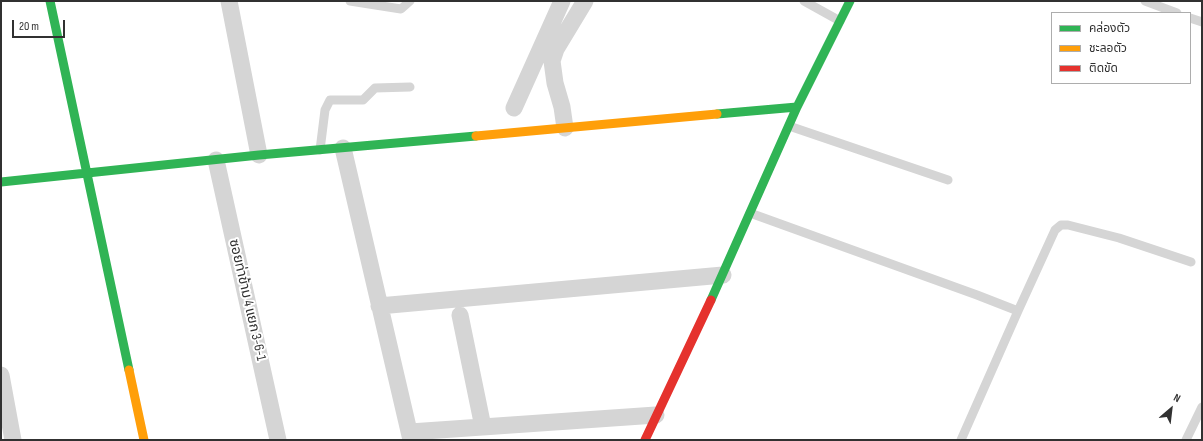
<!DOCTYPE html>
<meta charset="utf-8">
<style>
body{margin:0}
#map{position:relative;width:1203px;height:441px;overflow:hidden;background:#fff;font-family:"Sofia Sans Condensed","Noto Sans Thai",sans-serif}
canvas{display:block}
.frame{position:absolute;inset:0;border:2px solid #313131;pointer-events:none}
.legend{position:absolute;left:1051px;top:12px;width:140px;height:72px;box-sizing:border-box;background:#fff;border:1px solid #adadad;margin:0;padding:5px 7px;list-style:none;font-size:12px;color:#313131}
.legend li{display:flex;align-items:center;gap:8px;height:20px}
.legend b{width:20px;border:1px solid #adadad}
.north{position:absolute;left:1151px;top:389px;width:40px;height:40px;-webkit-text-stroke:3px #fff;paint-order:stroke;rotate:28deg;font-size:11px;font-weight:700;line-height:16px;text-align:center;color:#313131}
.north::after{content:'';display:block;margin:auto;width:14px;height:18px;background:#313131;clip-path:polygon(50% 0,100% 100%,50% 72%,0 100%)}
.scale{position:absolute;left:12px;top:20px;width:53px;height:18px;box-sizing:border-box;border:2px solid #313131;border-top:0;padding-left:5px;font-size:12px;line-height:14px;white-space:nowrap;color:#313131;-webkit-text-stroke:3px #fff;paint-order:stroke}
</style>
<div id="map">
<canvas width="1203" height="441"></canvas>
<div class="frame"></div>
<ul class="legend">
<li><b style="height:5px;background:#30b455"></b>คล่องตัว</li>
<li><b style="height:5px;background:#ff9f0a"></b>ชะลอตัว</li>
<li><b style="height:5px;background:#e5322d"></b>ติดขัด</li>
</ul>
<div class="north">N</div>
<div class="scale">20 m</div>
</div>
<script>
const context = document.querySelector('canvas').getContext('2d');
context.lineJoin = 'round';
function toPath(rows) {
  const path = new Path2D();
  for (const r of rows) {
    path.moveTo(r[0], r[1]);
    for (let i = 2; i < r.length; i += 2) path.lineTo(r[i], r[i + 1]);
  }
  return path;
}
function stroke(path, color, width, dash) {
  context.strokeStyle = color;
  context.lineWidth = width;
  context.lineCap = dash ? 'butt' : 'round';
  context.setLineDash(dash || []);
  context.stroke(path);
}
function write(font, color, halo, rows, align = 'center') {
  context.font = font + ' "Sofia Sans Condensed","Noto Sans Thai",sans-serif';
  context.lineWidth = 4;
  context.setLineDash([]);
  context.textBaseline = 'middle';
  context.strokeStyle = halo;
  context.fillStyle = color;
  for (const [text, x, y, turn = 0] of rows) {
    context.save();
    context.translate(x, y);
    context.rotate((+turn || 0) * Math.PI / 180);
    context.textAlign = isNaN(turn) ? turn : align;
    if (halo) context.strokeText(text, 0, 0);
    context.fillText(text, 0, 0);
    context.restore();
  }
}
stroke(toPath([
 [350,1,401,9,410,1],
 [804,1,840,21],
 [1145,1,1177,13],
 [1190,18,1202,22],
 [789,126,948,180],
 [320,150,325,110,330,100,363,100,375,88,410,87],
 [750,213,977,295,1018,311,961,440],
 [1018,311,1055,230,1061,225,1068,225,1119,238,1191,262],
 [1186,440,1202,407]
]), '#d5d5d5', 9);
stroke(toPath([
 [229,1,259,155],
 [514,108,562,1],
 [565,128,562,107,555,83,552,61,556,49,585,1],
 [343,148,411,440],
 [216,160,278,440],
 [379,306,723,275],
 [460,315,483,427],
 [1,375,13,440],
 [410,432,656,415]
]), '#d5d5d5', 17);
stroke(toPath([
 [50,1,129,370],
 [717,114,797,107],
 [1,182,259,155,476,136],
 [711,300,797,107,850,1]
]), '#30b455', 9);
stroke(toPath([
 [476,136,717,114],
 [129,370,144,440]
]), '#ff9f0a', 9);
stroke(toPath([
 [645,440,711,300]
]), '#e5322d', 9);
write('14px', '#313131', '#fff', [
 ["ซอยท่าข้าม 4 แยก 3-6-1",247,300,77]
]);
</script>
